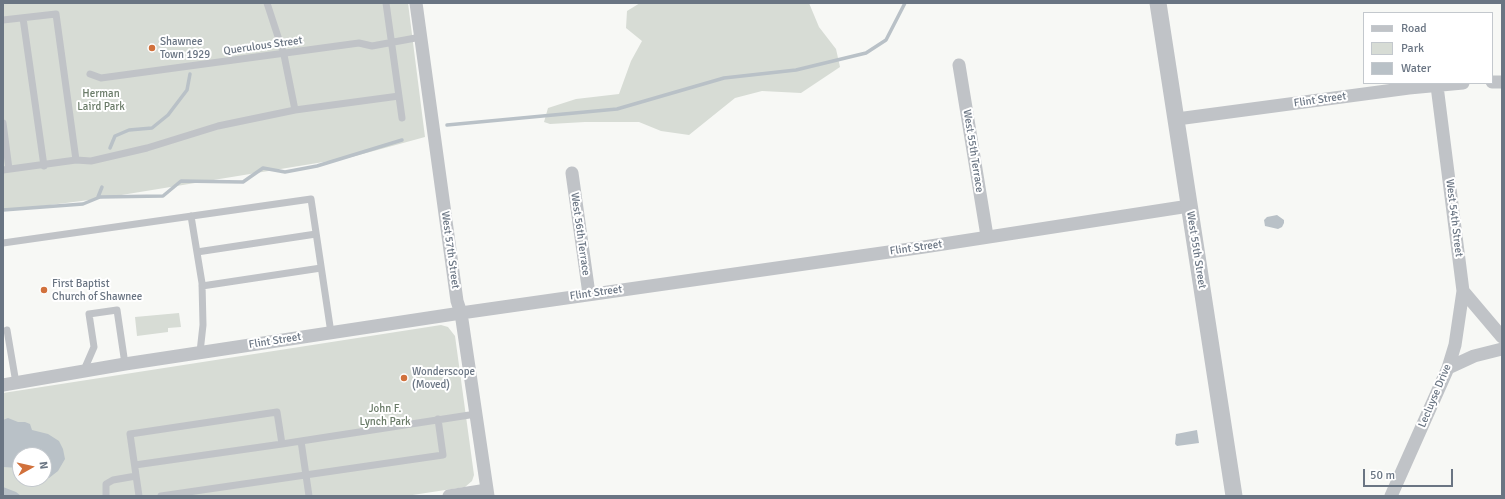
<!DOCTYPE html>
<style>
body{margin:0}
#map{position:relative;width:1505px;height:499px;overflow:hidden;background:#f7f8f5;font-family:Signika,sans-serif}
canvas{display:block}
.frame{position:absolute;inset:0;border:4px solid #6a7583;pointer-events:none}
.legend{position:absolute;left:1363px;top:12px;width:130px;height:72px;box-sizing:border-box;background:#fff;border:1px solid #c3c8cd;margin:0;padding:5px 7px;list-style:none;font-size:12px;color:#6a7583}
.legend li{display:flex;align-items:center;gap:8px;height:20px}
.legend b{width:20px;border:1px solid #c3c8cd}
.north{position:absolute;left:12px;top:447px;width:40px;height:40px;box-sizing:border-box;background:#fff;border:1px solid #c3c8cd;border-radius:50%;rotate:82deg;font-size:11px;font-weight:700;line-height:16px;text-align:center;color:#6a7583}
.north::after{content:'';display:block;margin:auto;width:14px;height:18px;background:#d1713c;clip-path:polygon(50% 0,100% 100%,50% 72%,0 100%)}
.scale{position:absolute;left:1363px;top:469px;width:90px;height:18px;box-sizing:border-box;border:2px solid #6a7583;border-top:0;padding-left:5px;font-size:12px;line-height:14px;white-space:nowrap;color:#6a7583;-webkit-text-stroke:3px #fff;paint-order:stroke}
</style>
<div id="map">
<canvas width="1505" height="499"></canvas>
<div class="frame"></div>
<ul class="legend">
<li><b style="height:5px;background:#c0c3c7"></b>Road</li>
<li><b style="height:11px;background:#d7dcd5"></b>Park</li>
<li><b style="height:11px;background:#b9c1c7"></b>Water</li>
</ul>
<div class="north">N</div>
<div class="scale">50 m</div>
</div>
<script>
const context = document.querySelector('canvas').getContext('2d');
context.lineJoin = 'round';
function fillPath(path, color) {
  context.fillStyle = color;
  context.fill(path, 'evenodd');
}
function toPath(rows) {
  const path = new Path2D();
  for (const r of rows) {
    path.moveTo(r[0], r[1]);
    for (let i = 2; i < r.length; i += 2) path.lineTo(r[i], r[i + 1]);
  }
  return path;
}
function stroke(path, color, width, dash) {
  context.strokeStyle = color;
  context.lineWidth = width;
  context.lineCap = dash ? 'butt' : 'round';
  context.setLineDash(dash || []);
  context.stroke(path);
}
function write(font, color, halo, rows, align = 'center') {
  context.font = font + ' Signika,sans-serif';
  context.lineWidth = 4;
  context.setLineDash([]);
  context.textBaseline = 'middle';
  context.strokeStyle = halo;
  context.fillStyle = color;
  for (const [text, x, y, turn = 0] of rows) {
    context.save();
    context.translate(x, y);
    context.rotate((+turn || 0) * Math.PI / 180);
    context.textAlign = isNaN(turn) ? turn : align;
    if (halo) context.strokeText(text, 0, 0);
    context.fillText(text, 0, 0);
    context.restore();
  }
}
fillPath(toPath([
 [3,3,408,3,425,137,348,158,97,199,3,211],
 [640,3,809,3,819,27,836,49,840,67,801,93,762,91,735,98,689,135,661,131,639,122,585,122,550,124,544,122,548,108,576,99,619,94,631,61,642,41,626,28,627,11],
 [179,313,181,327,168,328,168,332,137,336,135,317],
 [441,325,448,327,455,336,474,475,472,481,465,487,406,496,3,496,3,393],
 [20,455,44,455,44,479,20,479]
]), '#d7dcd5');
fillPath(toPath([
 [1277,215,1284,220,1284,223,1282,227,1278,229,1265,226,1264,220,1267,217],
 [8,418,18,422,25,422,30,424,32,430,48,434,59,441,63,449,65,459,58,471,49,478,44,478,44,455,20,455,20,468,3,467,3,420],
 [1197,430,1199,443,1177,446,1175,444,1176,434],
 [3,487,16,492,21,496,3,496]
]), '#b9c1c7');
stroke(toPath([
 [447,125,617,109,724,78,796,70,866,53,886,40,905,3],
 [110,148,115,136,129,130,152,128,168,115,187,90,190,74],
 [98,197,102,187],
 [3,210,83,204,100,197,163,196,181,181,243,182,263,168,285,172,317,166,402,140]
]), '#b9c1c7', 3.5);
stroke(toPath([
 [386,3,402,118],
 [23,18,44,166],
 [3,20,56,14,76,160,3,170],
 [90,74,101,78,359,43,372,46,421,37],
 [295,110,399,96],
 [3,123,9,169],
 [76,160,91,161,147,148,218,126,295,110,284,55,267,3],
 [191,216,202,283,203,325,200,352],
 [3,243,311,199,331,333],
 [197,252,316,234],
 [202,286,321,268],
 [7,330,16,383],
 [84,370,94,347,89,314,117,310,125,364],
 [301,441,476,414],
 [282,444,301,441,309,496],
 [135,465,282,444,277,412,130,434,139,496],
 [106,496,106,484,113,480,136,476],
 [161,496,443,455,438,419]
]), '#c0c3c7', 7);
stroke(toPath([
 [416,3,457,301,461,313,488,496],
 [959,65,987,236],
 [1492,82,1502,82],
 [1437,86,1463,291,1502,337],
 [1177,119,1409,88,1463,83],
 [572,173,589,294],
 [1448,368,1474,356,1502,349],
 [3,385,125,364,461,313,924,247,1189,206],
 [449,496,487,490],
 [1391,496,1448,368,1455,345,1463,291]
]), '#c0c3c7', 13);
stroke(toPath([
 [1158,3,1234,496]
]), '#c0c3c7', 17);
for (const [x, y, r, color] of [
 [152,48,4,"#d1713c"],
 [44,290,4,"#d1713c"],
 [404,378,4,"#d1713c"]
]) {
  const dot = new Path2D();
  dot.arc(x, y, r, 0, 2 * Math.PI);
  context.fillStyle = color;
  context.fill(dot);
  stroke(dot, '#fff', 1.5);
}
write('11px', '#6a7583', '#fff', [
 ["Shawnee",160,42],
 ["Town 1929",160,55],
 ["First Baptist",52,284],
 ["Church of Shawnee",52,297],
 ["Wonderscope",412,372],
 ["(Moved)",412,385]
], 'left');
write('11px', '#6a7583', '#fff', [
 ["Querulous Street",263,46,-8],
 ["Flint Street",1320,100,-8],
 ["West 55th Terrace",973,151,81],
 ["West 54th Street",1454,218,83],
 ["West 56th Terrace",580,234,82],
 ["Flint Street",916,248,-8],
 ["West 57th Street",450,250,82],
 ["West 55th Street",1196,250,81],
 ["Flint Street",596,293,-8],
 ["Flint Street",275,341,-9],
 ["Lecluyse Drive",1435,396,-67]
]);
write('11px', '#6a7b68', '#fff', [
 ["Herman",101,94],
 ["Laird Park",101,107],
 ["John F.",385,409],
 ["Lynch Park",385,422]
]);
</script>
